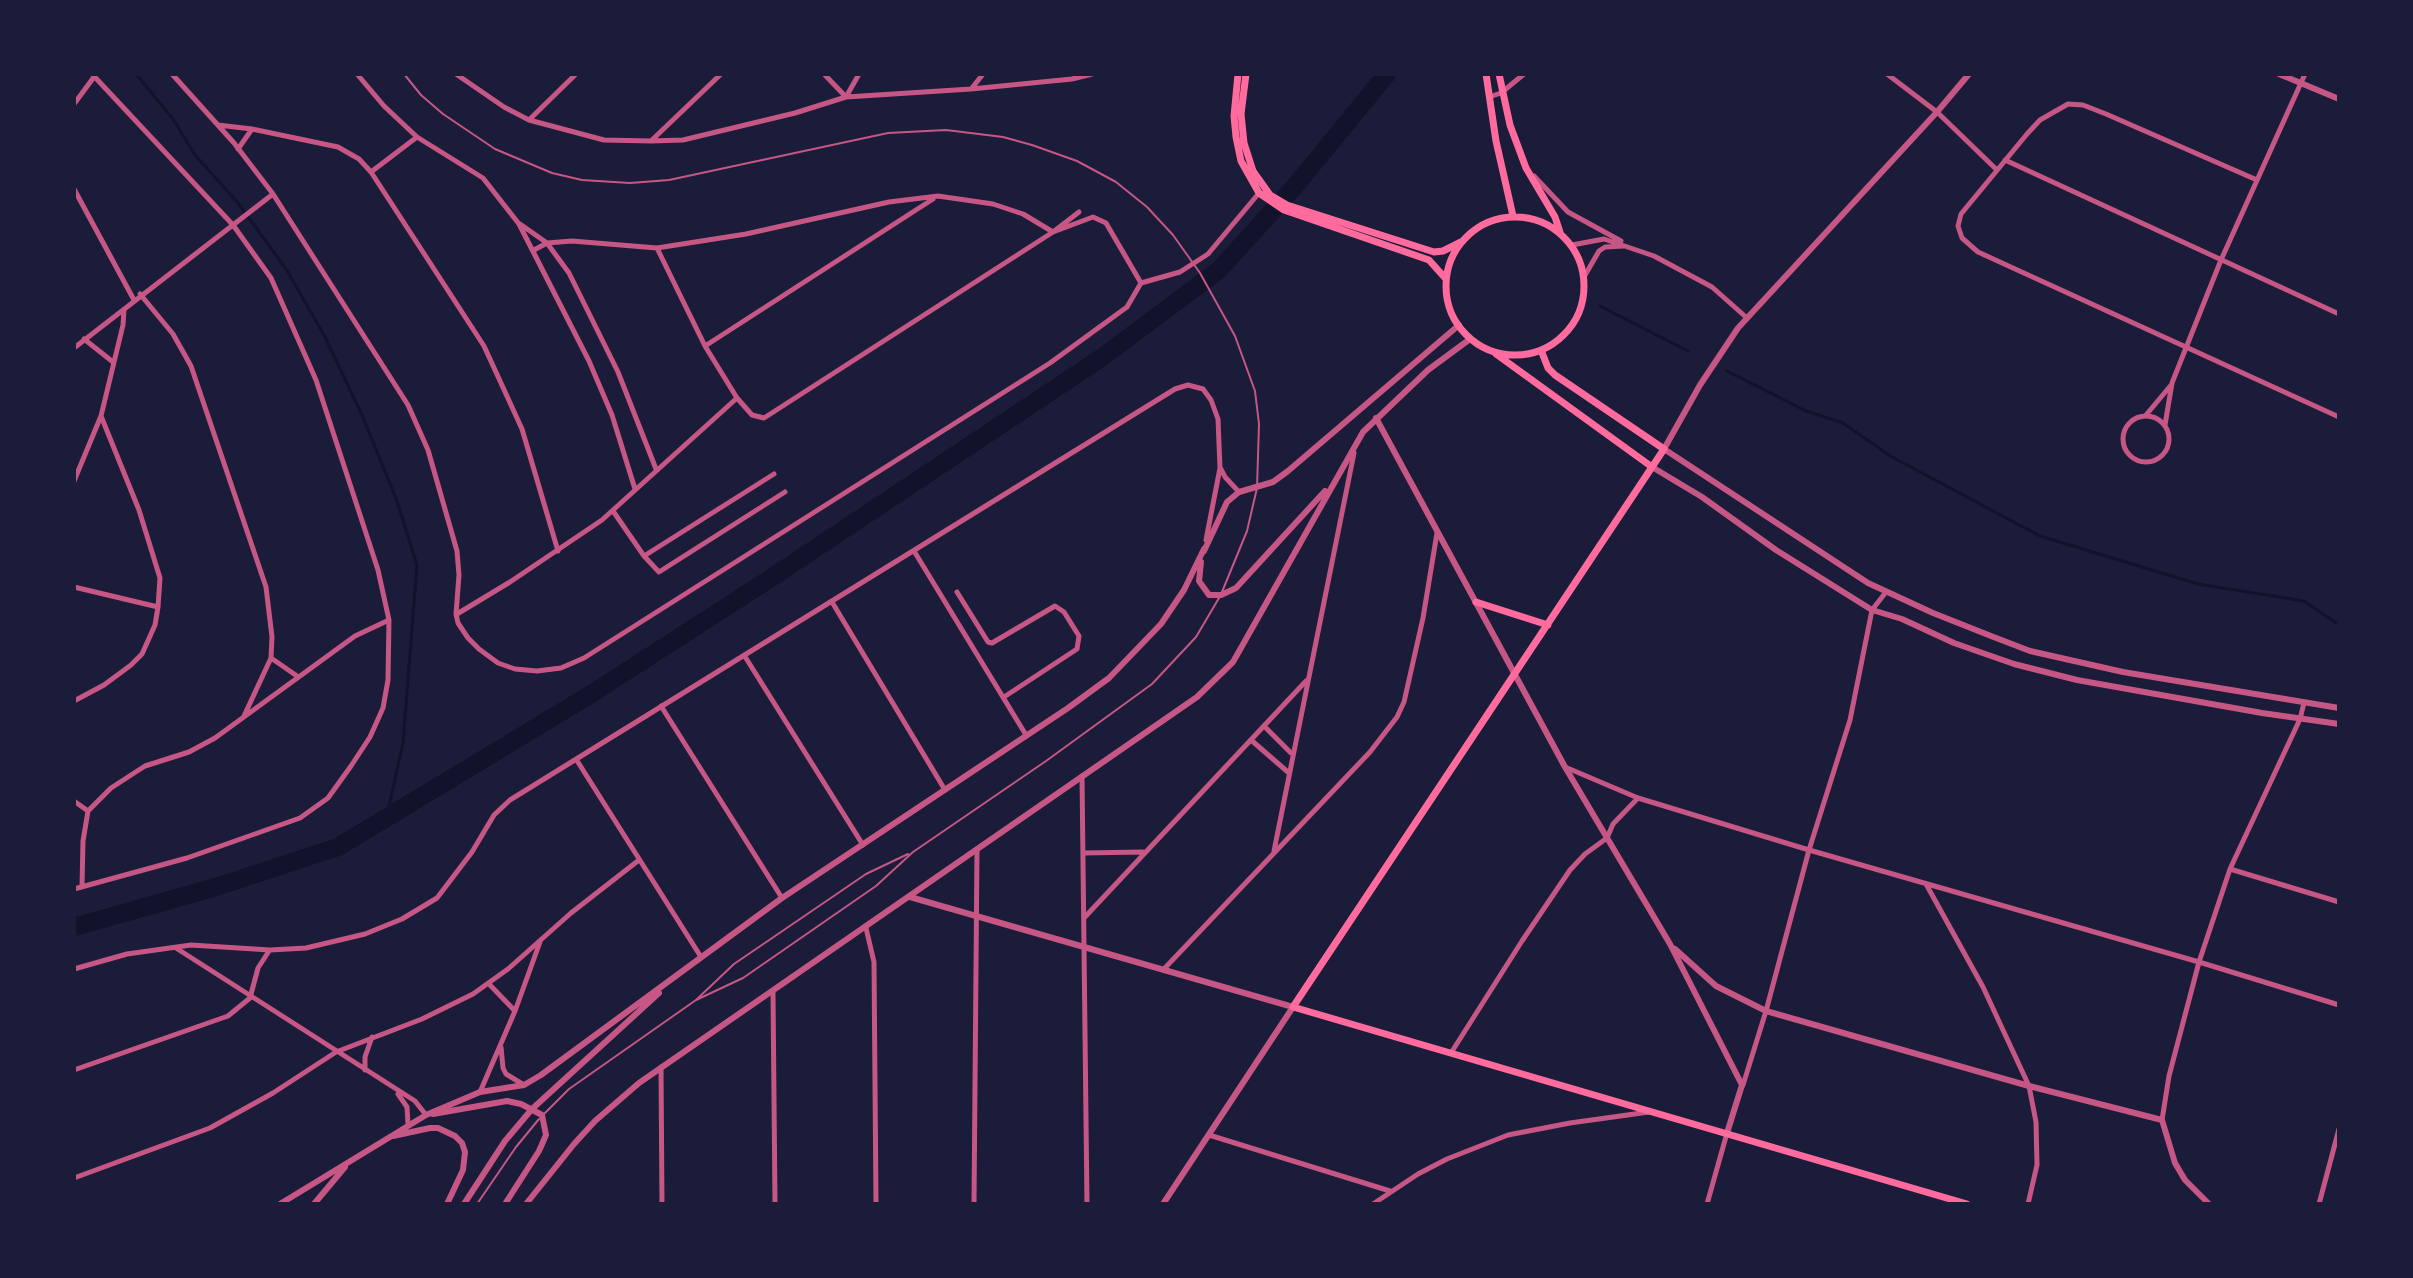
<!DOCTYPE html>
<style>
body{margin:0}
#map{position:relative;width:2413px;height:1278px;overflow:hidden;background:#1b1b3a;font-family:Quicksand,sans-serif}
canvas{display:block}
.frame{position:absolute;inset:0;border:76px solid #1b1b3a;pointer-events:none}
</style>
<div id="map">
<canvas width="2413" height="1278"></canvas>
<div class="frame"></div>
</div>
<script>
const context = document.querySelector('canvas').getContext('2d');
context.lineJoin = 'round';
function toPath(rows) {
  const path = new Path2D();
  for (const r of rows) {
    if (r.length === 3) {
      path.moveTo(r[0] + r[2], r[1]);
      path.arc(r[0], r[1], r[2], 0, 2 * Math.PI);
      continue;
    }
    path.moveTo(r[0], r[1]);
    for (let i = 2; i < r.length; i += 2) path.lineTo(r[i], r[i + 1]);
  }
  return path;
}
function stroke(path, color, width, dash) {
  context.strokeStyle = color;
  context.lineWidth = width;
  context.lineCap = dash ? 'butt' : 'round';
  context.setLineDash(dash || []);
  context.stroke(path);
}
stroke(toPath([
 [136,74,173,119,195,155,238,203,286,269,324,335,362,415,397,501,417,565,403,743,387,815],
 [1600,306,1688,351],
 [1727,371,1806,411,1843,423,1892,457,2040,536,2198,584,2304,601,2339,625]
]), '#12122b', 3);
stroke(toPath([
 [74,927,216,887,338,847,588,696,768,580,1101,358,1219,270,1295,186,1387,74]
]), '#12122b', 18);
stroke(toPath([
 [404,74,421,95,443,114,495,149,552,173,582,180,630,183,669,180,888,133,946,130,1003,137,1032,145,1077,161,1116,182,1147,207,1173,235,1200,273,1235,336,1255,391,1259,424,1257,488,1247,531,1222,592],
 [696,1000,743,978,876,886,913,852,1046,761,1152,684,1196,637,1219,598],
 [544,1114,569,1089,696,1000,734,964,866,874,908,854],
 [477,1204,516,1147,539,1119]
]), '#c65784', 2);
stroke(toPath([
 [172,74,234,143,273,194,408,405,428,450,457,551,459,575,456,614,458,623,468,638,479,649,498,663,515,669,537,671,561,668,584,658,1050,363,1127,307,1141,283],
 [357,74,384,106,417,137,483,178,519,224,589,361,612,415,635,489],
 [456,74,504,107,529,120,604,140,651,141,683,140,795,113,846,97,971,89,1072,79,1092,74],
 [824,74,846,97,859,74],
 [1887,74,1937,112,1997,170],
 [972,88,983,74],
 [1489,97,1501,93,1524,74],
 [74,104,94,77],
 [530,119,576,74],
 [218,125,252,129,338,147,359,159,371,172,484,346,522,429,558,551],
 [652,140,721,74],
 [238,149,252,129],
 [2005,160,2339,314],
 [371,172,417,137],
 [1534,176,1568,212,1621,241],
 [2257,180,2106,114,2083,105,2068,104,2040,120,2027,134,1961,214,1958,226,1962,238,1978,252,2339,417],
 [74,189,134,300],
 [520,224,547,243,569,273,618,372,656,469],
 [1572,245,1604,239,1654,256,1712,287,1747,318],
 [657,248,705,346,737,398,752,415,764,418,1053,232,1079,212],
 [534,250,547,243,572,241,657,248,746,234,889,202,938,196,993,204,1023,214,1053,232,1093,217,1106,223,1141,283],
 [1584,277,1599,251,1605,247,1624,246],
 [1141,283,1180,272,1208,254,1259,193],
 [140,294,173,334,191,366,266,587,272,637,271,658,244,716],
 [84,339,113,362],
 [705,346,933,199],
 [74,348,273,194],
 [2146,415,2172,384],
 [2146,439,23],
 [2165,425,2172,383,2221,260,2305,74],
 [1221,469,1225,477,1239,492],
 [74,481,101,416,123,325,124,310],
 [613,511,644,556,659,572,785,492],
 [914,551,1026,735],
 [644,556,774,474],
 [74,587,158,607],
 [957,592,988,642,992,643,1055,606,1064,612,1079,636,1077,649,1004,697],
 [832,602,945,790],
 [457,614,510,582,602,520,737,398],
 [744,655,863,845],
 [271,658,297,676],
 [74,701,104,685,131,665,142,654,155,625,158,607,160,578,139,510,101,416],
 [661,706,782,898],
 [1264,726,1291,753],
 [1251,740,1289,773],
 [576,759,701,957],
 [1565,767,1638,798,1809,850,2199,962,2339,1005],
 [1082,776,1087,1204],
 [74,801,88,811],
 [1274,851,1354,453],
 [1083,853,1143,852],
 [2230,869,2339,902],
 [1926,884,1983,987,2029,1086,2036,1122,2037,1165,2028,1204],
 [82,886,83,841,88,811,111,788,145,766,189,752,215,738,355,636,389,620],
 [74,889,187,858,300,818,328,798,351,766,370,737,383,708,388,680,389,620,378,570,316,380,271,278,233,225,92,74],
 [1084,918,1306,681],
 [866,928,874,962,876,1204],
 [176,948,415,1101,426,1115],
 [74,969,127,954,191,945,270,950,306,948,365,934,402,919,437,898,472,852,494,815,510,800,1175,389,1188,385,1203,389,1211,400,1218,419,1220,468,1206,540],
 [1163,970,1370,752,1397,717,1404,702,1423,618,1437,533],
 [489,984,515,1011],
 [773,992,775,1204],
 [501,1047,503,1068,506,1074,524,1085],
 [1451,1053,1522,941,1570,870,1585,854,1607,838,1613,824,1638,798],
 [661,1067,662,1204],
 [74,1070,228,1016,250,998,258,968,269,951],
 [365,1070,365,1057,372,1037],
 [1743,1085,1766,1011,1809,850,1850,720,1872,610,1886,592],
 [480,1092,515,1011,540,942],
 [398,1094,407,1107,408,1124],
 [2162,1120,2169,1076,2199,962,2230,869,2300,719,2304,703],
 [1209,1135,1390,1191],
 [74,1178,210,1128,273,1093,336,1052,422,1019,473,994,508,969,571,913,639,860],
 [974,1204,977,849],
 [1373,1204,1418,1174,1447,1159,1508,1135,1570,1123,1649,1112],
 [1707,1204,1727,1133],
 [2319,1204,2339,1129]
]), '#c65784', 5);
stroke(toPath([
 [1969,74,1937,112,1738,328,1700,385,1664,449,1868,583,1933,613,1991,636,2030,651,2123,672,2339,708],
 [2279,74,2339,99],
 [1376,418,1565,767,1670,944,1742,1085,1727,1133],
 [1652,467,1702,497,1776,550,1872,610,1902,619,1954,643,2014,664,2077,680,2262,713,2339,724],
 [1204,551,1227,502,1239,492,1273,482,1288,471,1459,325],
 [1201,562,1199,581,1209,595,1221,595,1236,588,1325,491],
 [910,897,1293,1007,1163,1204],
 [1675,949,1716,986,1766,1011,2029,1086,2162,1120,2175,1163,2185,1180,2209,1204],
 [433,1114,507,1101,521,1104,542,1115,546,1135,539,1151,505,1204],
 [393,1136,430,1128,438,1128,455,1136,462,1143,465,1152,463,1170,447,1204],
 [280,1204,426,1115,480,1092,524,1085,541,1075,782,898,1068,708,1109,678,1161,624,1184,590,1204,549],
 [314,1204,345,1167],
 [464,1204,505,1141,532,1109,659,993],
 [526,1204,574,1144,595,1121,639,1083,1197,697,1233,662,1363,432,1428,370,1470,339]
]), '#c65784', 6);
stroke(toPath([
 [1238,74,1234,116,1236,137,1241,161,1259,193,1284,210,1429,260,1446,279],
 [1246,74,1241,114,1244,143,1253,171,1270,195,1287,205,1434,252,1443,251,1461,242],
 [1486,74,1496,141,1513,216],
 [1499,74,1510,125,1526,168,1555,217,1560,232],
 [1515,286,69],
 [1541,350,1548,368,1555,375,1664,449,1293,1007,1967,1204],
 [1496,354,1652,467],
 [1476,602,1548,625]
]), '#ff6b9d', 7);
</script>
